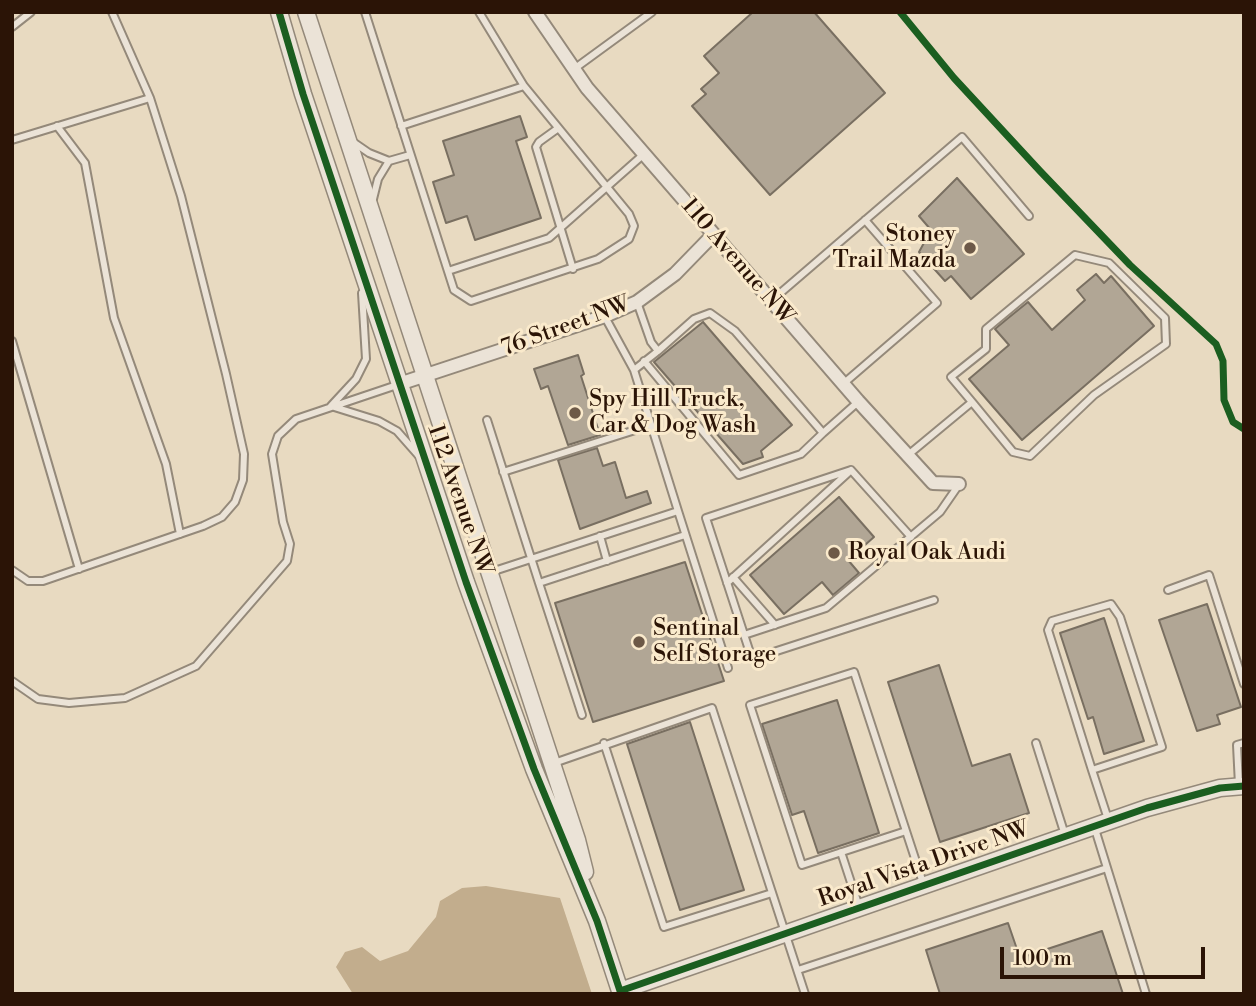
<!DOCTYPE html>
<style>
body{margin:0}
#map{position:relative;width:1256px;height:1006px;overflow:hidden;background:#e8dac1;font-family:"Libre Bodoni",serif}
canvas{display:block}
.frame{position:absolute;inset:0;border:14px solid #2b1406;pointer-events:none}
.scale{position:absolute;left:1000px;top:947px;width:205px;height:32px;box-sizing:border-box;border:4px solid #2b1406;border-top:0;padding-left:9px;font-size:21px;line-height:24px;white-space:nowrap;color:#2b1406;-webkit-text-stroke:5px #faeacc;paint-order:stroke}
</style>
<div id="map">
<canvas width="1256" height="1006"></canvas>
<div class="frame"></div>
<div class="scale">100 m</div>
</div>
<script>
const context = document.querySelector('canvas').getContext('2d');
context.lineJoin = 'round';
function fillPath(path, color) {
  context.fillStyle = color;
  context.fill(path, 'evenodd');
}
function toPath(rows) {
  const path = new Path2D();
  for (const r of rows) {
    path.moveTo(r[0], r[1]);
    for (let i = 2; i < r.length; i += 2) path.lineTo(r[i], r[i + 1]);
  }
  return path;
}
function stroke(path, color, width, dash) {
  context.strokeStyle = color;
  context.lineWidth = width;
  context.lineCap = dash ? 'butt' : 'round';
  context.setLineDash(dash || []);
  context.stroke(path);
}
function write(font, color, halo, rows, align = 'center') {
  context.font = font + ' "Libre Bodoni",serif';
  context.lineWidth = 6;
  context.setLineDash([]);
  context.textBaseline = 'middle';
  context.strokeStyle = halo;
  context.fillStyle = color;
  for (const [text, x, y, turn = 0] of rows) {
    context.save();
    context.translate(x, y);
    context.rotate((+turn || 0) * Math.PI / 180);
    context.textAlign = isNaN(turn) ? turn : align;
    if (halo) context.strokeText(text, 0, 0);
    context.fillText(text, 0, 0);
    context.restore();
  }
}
fillPath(toPath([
 [486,886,560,898,592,994,353,994,336,967,345,952,362,947,380,961,408,951,436,917,440,901,462,888]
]), '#c2ad8d');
const building = toPath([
 [753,12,814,12,885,93,770,195,692,106,706,94,701,89,719,73,704,56,753,12],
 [520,116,527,137,516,141,541,218,475,240,467,216,446,223,433,182,454,175,443,141,520,116],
 [957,178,1024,254,971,299,951,276,945,281,919,252,931,230,919,216,957,178],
 [1096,274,1104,283,1111,276,1154,326,1022,440,969,379,1009,345,995,329,1007,319,1028,302,1052,330,1085,300,1077,290,1096,274],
 [703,322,792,425,761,451,763,457,743,464,654,362,703,322],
 [578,355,584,374,581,376,600,435,568,445,548,386,541,389,534,369,578,355],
 [597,448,603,466,615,462,626,498,647,491,651,503,580,529,558,460,597,448],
 [839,497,874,537,848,560,859,573,833,595,822,582,784,614,750,575,839,497],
 [685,562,724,681,593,722,555,603,685,562],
 [1207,604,1241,707,1217,715,1220,724,1197,731,1159,620,1207,604],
 [1104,618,1144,741,1104,754,1093,717,1088,719,1060,633,1104,618],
 [939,665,972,766,1010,754,1029,813,940,842,888,682,939,665],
 [837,700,879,833,818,853,804,811,792,815,762,724,837,700],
 [690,722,744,890,680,910,627,744,690,722],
 [1008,923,1020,958,1102,931,1123,994,940,994,926,950,1008,923]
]);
fillPath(building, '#b1a695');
stroke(building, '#796f61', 2);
const service = toPath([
 [365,12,454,290,471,301,598,259,629,239,634,226,629,214,524,86,479,12],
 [12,27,31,12],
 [574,69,652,12],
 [57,126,85,163,114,318,166,464,180,534],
 [401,126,524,86],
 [557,129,539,142,536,147,573,269],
 [12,140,150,98],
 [353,142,369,153,389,161,378,179,372,203],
 [389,161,410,155],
 [448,271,549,238,644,154],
 [362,293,366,359,356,379,331,406,379,421,397,431,419,456],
 [771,301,962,137,1029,216],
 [605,317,634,370,678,511],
 [12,341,79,569],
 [658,351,694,319,710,313,735,331,823,433,858,402],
 [644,361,739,475,801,454,823,433],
 [634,370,658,351,651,342,637,302],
 [843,384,937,303,865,220],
 [487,420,539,583],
 [908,455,972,402,951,377,986,349,986,329,1075,255,1109,263,1165,318,1166,344,1094,395,1030,456,1013,452,972,402],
 [851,470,706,518,752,659,934,600],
 [851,470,911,537],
 [503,472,651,425],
 [600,536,607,561],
 [12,570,28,581,43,581,203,526,222,517,235,502,243,480,244,454,226,374,181,196,150,98,112,12],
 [491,572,678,511,728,668],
 [733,577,775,625],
 [727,583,849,472],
 [1168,590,1209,575,1244,684],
 [744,635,826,608,940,512,958,486],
 [854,672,906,831,802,865,750,705,854,672],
 [12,681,38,699,69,703,125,698,196,666,287,561,290,544,283,522,272,454,278,436,296,419,397,385],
 [582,715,539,583,685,535],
 [604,743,664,927,772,893],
 [1036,743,1065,835],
 [554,763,712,708,805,994],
 [1092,770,1162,747,1120,617,1111,604,1052,621,1048,630,1092,770,1108,819],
 [1239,785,1237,745,1244,743],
 [1095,829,1146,994],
 [906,831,924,886],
 [841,852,859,907],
 [798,970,1107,868]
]);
const minor = toPath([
 [535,12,587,88,858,401,933,483,959,484],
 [399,384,605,316,637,302,675,274,712,236]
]);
const tertiary = toPath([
 [279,12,303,94,466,582,534,769,597,921,621,994],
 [306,12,577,840,585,872],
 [620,991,1147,808,1220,788,1244,786]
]);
stroke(service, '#94897a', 10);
stroke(minor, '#94897a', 16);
stroke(tertiary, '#94897a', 19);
stroke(service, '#ebe3d7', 6);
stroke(minor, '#ebe3d7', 12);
stroke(tertiary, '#ebe3d7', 16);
stroke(toPath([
 [279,12,303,94,466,582,534,769,597,921,621,994],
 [900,12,954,78,1040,171,1130,265,1216,344,1223,361,1224,400,1233,422,1244,429],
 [620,991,1147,808,1220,788,1244,786]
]), '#1b5e20', 7);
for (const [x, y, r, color] of [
 [970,248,7,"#6d5947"],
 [575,413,7,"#6d5947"],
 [834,553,7,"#6d5947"],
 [639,642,7,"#6d5947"]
]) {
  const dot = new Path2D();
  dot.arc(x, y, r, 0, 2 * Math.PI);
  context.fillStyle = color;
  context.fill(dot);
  stroke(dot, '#faeacc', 2.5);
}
write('23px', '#2b1406', '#faeacc', [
 ["Stoney",956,235,"right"],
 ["Trail Mazda",956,261,"right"],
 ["Spy Hill Truck,",589,400],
 ["Car & Dog Wash",589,426],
 ["Royal Oak Audi",848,553],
 ["Sentinal",653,629],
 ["Self Storage",653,655]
], 'left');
write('23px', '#2b1406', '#faeacc', [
 ["110 Avenue NW",737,262,49],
 ["76 Street NW",566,327,-20],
 ["112 Avenue NW",459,500,71],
 ["Royal Vista Drive NW",924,865,-19]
]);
</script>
